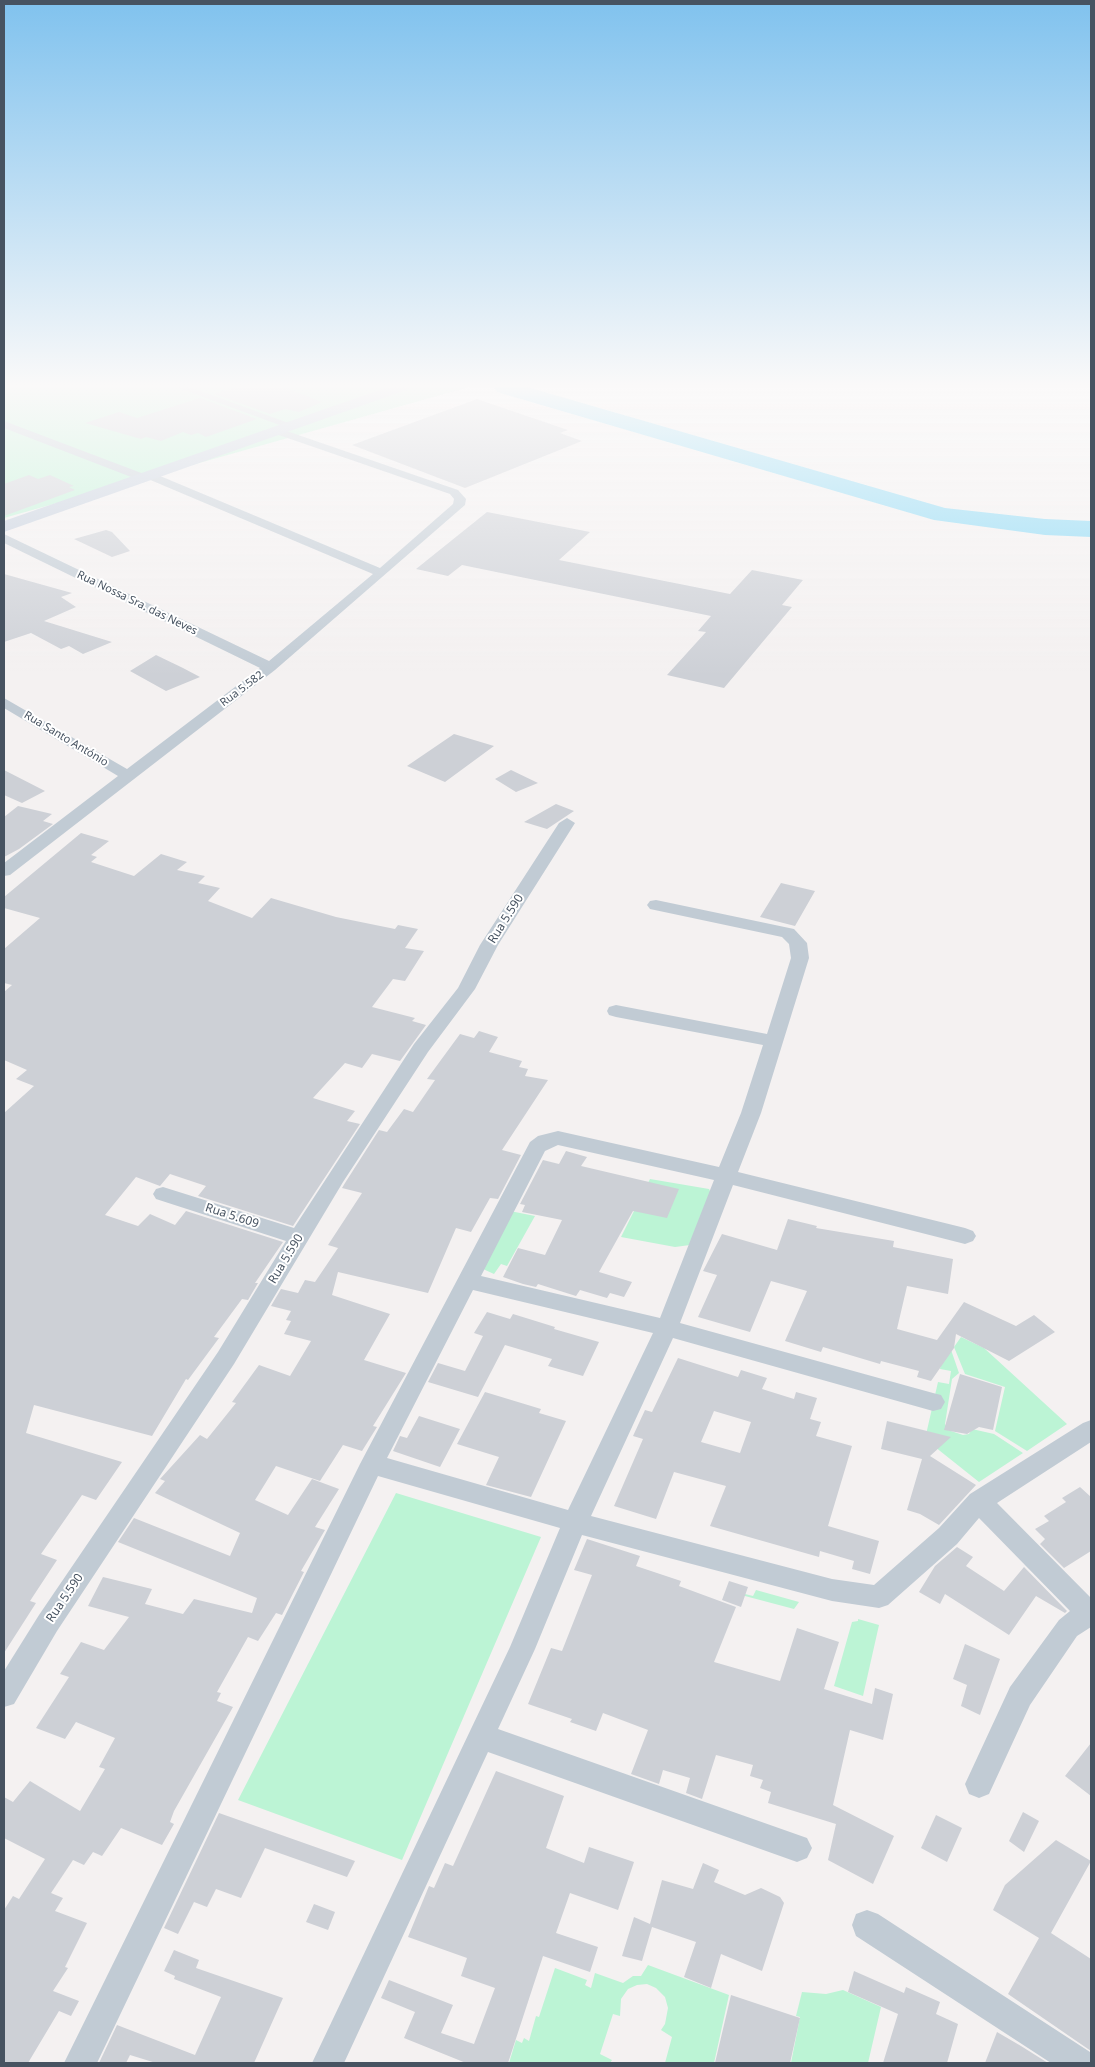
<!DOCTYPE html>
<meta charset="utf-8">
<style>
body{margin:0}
#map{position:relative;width:1095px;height:2067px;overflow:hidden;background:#f4f1f1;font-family:"Noto Sans",sans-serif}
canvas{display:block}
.frame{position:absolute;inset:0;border:5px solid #475361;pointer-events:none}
</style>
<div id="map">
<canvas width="1095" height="2067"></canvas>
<div class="frame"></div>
</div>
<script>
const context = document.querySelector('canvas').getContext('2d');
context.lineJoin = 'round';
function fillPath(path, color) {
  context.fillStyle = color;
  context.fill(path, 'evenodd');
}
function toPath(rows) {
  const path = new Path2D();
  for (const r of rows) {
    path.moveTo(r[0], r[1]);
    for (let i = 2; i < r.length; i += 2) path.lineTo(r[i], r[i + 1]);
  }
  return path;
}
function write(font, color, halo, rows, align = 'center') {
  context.font = font + ' "Noto Sans",sans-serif';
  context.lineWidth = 4;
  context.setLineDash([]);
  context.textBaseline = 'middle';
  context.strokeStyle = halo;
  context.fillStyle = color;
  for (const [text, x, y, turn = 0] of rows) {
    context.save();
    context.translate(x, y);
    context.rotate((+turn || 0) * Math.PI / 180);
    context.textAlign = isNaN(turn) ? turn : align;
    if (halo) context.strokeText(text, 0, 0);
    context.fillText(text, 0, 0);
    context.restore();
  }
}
fillPath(toPath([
 [4,387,469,387,4,518],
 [650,1179,709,1189,712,1195,690,1245,675,1247,621,1237],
 [510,1211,535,1216,507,1266,501,1264,494,1274,483,1269],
 [961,1337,984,1348,1067,1424,1027,1451,995,1431,1005,1387,965,1374,954,1347],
 [944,1341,949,1344,959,1373,952,1379,945,1424,948,1430,963,1435,969,1434,972,1429,994,1434,1023,1453,979,1482,925,1439,938,1382,949,1384,951,1371,940,1369],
 [396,1493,541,1537,402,1860,238,1800],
 [756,1590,799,1602,794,1609,745,1596,745,1594,753,1596],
 [858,1619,879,1625,863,1696,834,1686,852,1622,858,1621],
 [648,1965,729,1995,714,2063,665,2063,672,2037,661,2030,665,2024,668,2008,665,1997,656,1988,647,1984,637,1985,628,1989,621,1999,620,2016,613,2014,600,2054,612,2060,610,2063,509,2063,516,2040,522,2043,524,2038,529,2041,536,2016,539,2017,555,1968,587,1980,585,1985,591,1988,595,1973,623,1983,633,1976,641,1976],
 [843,1990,881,2007,868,2063,791,2063,800,2017,796,2016,802,1992,826,1994]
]), '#bcf4d5');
fillPath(toPath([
 [494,387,527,387,945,508,1045,519,1091,521,1091,537,1045,535,934,520,497,392,494,387]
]), '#85d8f6');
fillPath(toPath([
 [236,387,283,387,322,402,299,412,285,409,270,414,214,394],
 [200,398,257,419,206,437,198,433,191,435,183,432,161,441,146,437,141,439,85,423,119,412,137,418],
 [477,399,568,430,560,433,582,441,465,488,352,445],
 [29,475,38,479,50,475,74,486,69,487,75,490,4,516,4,484],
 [487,512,590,532,559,560,730,594,752,570,803,580,782,605,792,607,724,688,667,675,706,632,698,631,711,616,462,565,448,576,416,569],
 [106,530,112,532,130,551,112,557,74,539],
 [4,574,72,593,61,597,76,607,44,621,112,642,83,654,69,646,61,649,31,633,4,642],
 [156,655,183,668,200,677,166,691,130,671],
 [454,734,494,746,445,782,407,766],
 [4,770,45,791,22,803,4,795],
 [511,770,538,783,516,792,495,779],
 [556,804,574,811,547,829,524,822],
 [18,806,52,814,43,821,53,824,19,849,4,857,4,817],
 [81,833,109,841,91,855,97,857,91,862,134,876,161,854,187,862,177,870,205,876,198,883,220,888,208,901,252,918,271,898,336,917,395,929,398,925,418,929,405,948,424,951,405,981,393,979,372,1007,415,1018,412,1021,426,1025,400,1061,372,1054,362,1068,345,1063,313,1098,355,1111,347,1121,360,1124,293,1226,198,1196,206,1186,170,1174,160,1186,136,1177,105,1215,138,1226,150,1214,175,1225,186,1211,283,1242,255,1283,258,1283,248,1300,242,1299,214,1337,219,1338,188,1380,186,1379,152,1436,34,1405,26,1433,122,1462,96,1500,82,1495,41,1554,57,1560,30,1601,36,1603,4,1653,4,1113,34,1086,16,1079,27,1070,4,1060,4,992,12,985,4,983,4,949,40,918,4,908,4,897],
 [781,883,815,891,795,926,760,917],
 [479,1031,498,1037,489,1052,522,1061,519,1067,528,1069,525,1076,548,1080,502,1150,521,1155,498,1199,490,1198,471,1232,456,1228,428,1293,338,1272,332,1295,390,1314,364,1360,406,1373,373,1426,377,1427,362,1451,343,1445,320,1481,276,1466,255,1500,288,1515,312,1479,339,1489,315,1527,325,1530,301,1571,304,1572,282,1615,276,1613,258,1641,248,1637,217,1692,221,1693,217,1701,233,1707,174,1811,170,1822,174,1824,162,1845,121,1828,102,1856,93,1852,84,1865,73,1860,51,1893,63,1898,55,1911,87,1923,65,1967,68,1968,53,1991,79,2001,71,2016,59,2011,28,2063,4,2063,4,1910,13,1896,19,1899,45,1859,4,1838,4,1797,13,1802,30,1781,80,1811,105,1769,99,1767,115,1738,76,1722,65,1739,36,1728,69,1677,60,1674,81,1642,104,1650,129,1617,88,1606,103,1577,152,1589,145,1604,183,1614,194,1599,252,1613,257,1598,118,1542,134,1518,230,1556,240,1533,155,1493,165,1481,160,1479,200,1435,207,1439,236,1403,232,1402,259,1365,290,1376,311,1341,284,1334,291,1321,286,1320,291,1311,271,1306,281,1289,298,1293,305,1280,315,1282,338,1248,328,1245,362,1193,342,1188,345,1183,379,1130,387,1132,404,1109,413,1112,435,1080,427,1079,460,1034,474,1038],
 [566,1151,587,1157,581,1166,679,1189,667,1218,633,1211,599,1272,632,1282,624,1297,610,1293,607,1298,580,1290,576,1296,538,1284,536,1287,523,1284,503,1277,518,1248,545,1255,562,1220,522,1212,525,1205,520,1204,543,1160,559,1164],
 [788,1219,817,1226,816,1228,894,1241,893,1247,953,1259,948,1294,907,1286,897,1329,937,1340,964,1302,1016,1326,1034,1315,1055,1332,1009,1361,956,1334,954,1348,931,1381,917,1377,919,1371,881,1361,880,1364,823,1347,821,1352,785,1341,807,1291,771,1281,750,1332,698,1317,717,1275,703,1271,722,1234,777,1250],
 [487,1312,510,1319,513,1314,555,1327,554,1329,599,1342,583,1376,548,1366,552,1359,505,1345,478,1397,428,1382,438,1363,465,1371,483,1336,474,1333],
 [678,1358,738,1377,741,1370,767,1378,762,1389,794,1399,796,1392,817,1398,810,1419,821,1422,816,1436,852,1446,828,1526,879,1541,870,1574,852,1569,854,1561,820,1551,819,1557,710,1526,726,1486,674,1472,656,1519,614,1506,643,1439,633,1436,645,1410,652,1412],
 [714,1411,751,1422,740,1453,701,1442],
 [960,1374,1002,1387,993,1430,979,1427,967,1434,944,1430],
 [485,1392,541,1409,539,1413,566,1421,531,1497,486,1485,499,1457,457,1444],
 [419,1416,460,1429,440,1467,393,1451,400,1436,407,1438],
 [887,1421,951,1437,930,1456,976,1485,939,1525,920,1514,907,1510,922,1459,881,1449],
 [1080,1487,1091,1497,1091,1551,1064,1568,1040,1544,1045,1539,1035,1529,1049,1521,1044,1516,1066,1502,1062,1498],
 [587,1539,640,1556,636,1566,681,1581,679,1586,736,1607,714,1662,780,1681,797,1628,839,1642,824,1689,872,1704,875,1688,893,1694,883,1740,850,1730,833,1805,894,1836,873,1884,828,1860,836,1824,768,1803,771,1792,760,1788,763,1780,750,1776,753,1765,716,1755,702,1799,686,1793,690,1778,663,1770,659,1784,631,1774,648,1730,603,1713,596,1731,570,1722,572,1719,528,1704,551,1648,562,1651,592,1575,574,1570],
 [957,1547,973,1557,966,1566,1004,1591,1024,1567,1067,1611,1065,1613,1036,1596,1009,1635,945,1594,940,1604,919,1592,935,1566],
 [729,1581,748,1587,741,1607,722,1600],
 [965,1644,1000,1659,980,1715,961,1706,967,1685,953,1679],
 [1091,1743,1091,1796,1065,1776],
 [496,1771,564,1796,546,1848,584,1863,589,1847,634,1862,618,1910,570,1893,556,1933,598,1947,590,1972,543,1956,508,2063,466,2063,404,2038,415,2012,381,1998,389,1980,453,2005,441,2033,474,2044,495,1988,461,1976,467,1958,408,1937,429,1886,434,1888,445,1863,453,1866],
 [1023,1812,1039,1821,1024,1852,1009,1841],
 [219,1813,355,1861,347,1877,265,1848,241,1898,216,1889,207,1907,194,1902,178,1934,164,1928],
 [936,1815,962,1828,947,1862,921,1848],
 [1056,1840,1091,1861,1051,1933,1091,1959,1091,2051,1008,1994,1039,1938,993,1910,1005,1885],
 [703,1863,719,1870,714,1882,745,1895,761,1888,780,1897,784,1903,762,1971,721,1954,711,1988,684,1977,696,1942,652,1927,642,1961,622,1956,634,1917,650,1924,662,1880,693,1889],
 [314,1904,335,1912,328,1930,306,1922],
 [174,1950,199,1960,196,1968,283,1998,254,2063,156,2063,130,2055,126,2063,99,2063,117,2025,195,2055,221,1997,174,1979,175,1976,164,1971],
 [854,1971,904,1993,906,1987,940,2002,936,2014,958,2024,947,2063,883,2063,898,2014,848,1992],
 [731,1995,800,2018,790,2063,715,2063],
 [997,2032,1021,2046,1048,2063,985,2063]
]), '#cdd0d6');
fillPath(toPath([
 [176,387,190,387,294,425,293,427,285,427,176,387],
 [4,421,144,474,153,473,380,568,453,504,454,499,450,494,270,432,270,428,278,428,458,490,466,499,465,505,275,670,10,875,4,876,4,863,118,776,4,708,4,698,127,769,260,668,4,543,4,534,269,661,373,574,148,479,139,480,4,428,4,421],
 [567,818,575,823,498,945,475,989,428,1052,343,1182,234,1364,57,1631,14,1704,4,1707,4,1671,39,1615,218,1352,286,1241,156,1199,153,1194,156,1189,163,1187,294,1228,414,1044,458,988,480,945,559,823,567,818],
 [656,900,794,929,807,943,809,958,761,1113,738,1172,965,1228,973,1231,976,1236,973,1241,965,1244,733,1185,680,1323,933,1393,941,1395,945,1402,941,1409,933,1411,673,1338,591,1516,832,1579,874,1585,939,1528,970,1494,1083,1423,1091,1420,1091,1442,997,1503,1091,1598,1091,1627,1077,1636,1030,1705,989,1794,979,1798,969,1794,965,1784,1010,1687,1059,1620,1070,1611,979,1518,957,1544,888,1605,879,1608,832,1601,582,1535,535,1649,498,1729,807,1838,812,1848,807,1858,797,1862,488,1752,344,2063,312,2063,510,1647,560,1528,378,1476,97,2063,64,2063,360,1464,530,1142,538,1136,558,1131,719,1167,741,1113,763,1045,616,1017,609,1015,607,1011,609,1007,616,1005,767,1034,791,958,789,944,782,937,650,909,647,905,650,901,656,900],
 [558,1145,714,1180,660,1318,481,1276,545,1151,558,1145],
 [473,1290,653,1333,568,1510,387,1458,473,1290],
 [867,1910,878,1914,1090,2052,1091,2063,1051,2063,856,1936,852,1925,856,1914,867,1910]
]), '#c1cbd4');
fillPath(toPath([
 [388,387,409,387,406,390,4,532,4,521,388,387]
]), '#c2cddc');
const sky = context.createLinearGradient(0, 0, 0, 676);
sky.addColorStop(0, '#80c2ee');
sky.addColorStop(0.57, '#faf9f9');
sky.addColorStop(1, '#faf9f900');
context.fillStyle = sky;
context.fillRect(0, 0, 1095, 676);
write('11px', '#475361', '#fff', [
 ["Rua Nossa Sra. das Neves",137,603,26],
 ["Rua 5.582",242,689,-37],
 ["Rua Santo António",66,739,31]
]);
write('12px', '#475361', '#fff', [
 ["Rua 5.590",506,919,-58],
 ["Rua 5.609",232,1216,18],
 ["Rua 5.590",286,1259,-59],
 ["Rua 5.590",65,1598,-56]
]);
</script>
